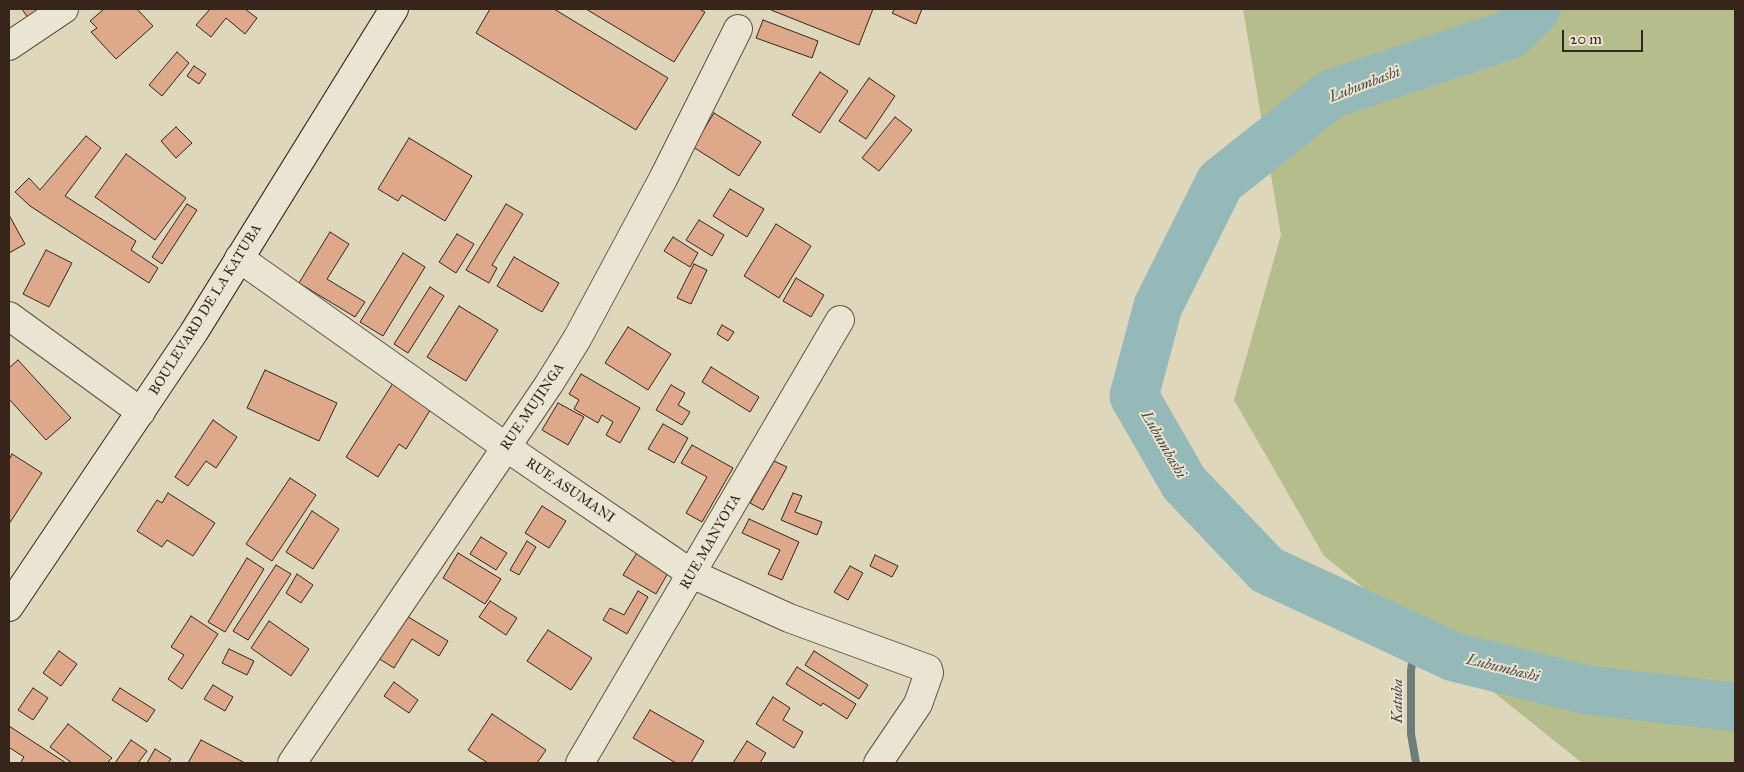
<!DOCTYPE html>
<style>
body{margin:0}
#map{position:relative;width:1744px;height:772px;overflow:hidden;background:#dfd7bc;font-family:"IM FELL Great Primer",serif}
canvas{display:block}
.frame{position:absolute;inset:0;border:10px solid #37251b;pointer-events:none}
.scale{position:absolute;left:1562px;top:30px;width:81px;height:22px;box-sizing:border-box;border:2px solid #37251b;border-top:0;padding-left:6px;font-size:15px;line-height:18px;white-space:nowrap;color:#37251b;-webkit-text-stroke:4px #eae5d3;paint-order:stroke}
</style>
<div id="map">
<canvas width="1744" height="772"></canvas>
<div class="frame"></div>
<div class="scale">20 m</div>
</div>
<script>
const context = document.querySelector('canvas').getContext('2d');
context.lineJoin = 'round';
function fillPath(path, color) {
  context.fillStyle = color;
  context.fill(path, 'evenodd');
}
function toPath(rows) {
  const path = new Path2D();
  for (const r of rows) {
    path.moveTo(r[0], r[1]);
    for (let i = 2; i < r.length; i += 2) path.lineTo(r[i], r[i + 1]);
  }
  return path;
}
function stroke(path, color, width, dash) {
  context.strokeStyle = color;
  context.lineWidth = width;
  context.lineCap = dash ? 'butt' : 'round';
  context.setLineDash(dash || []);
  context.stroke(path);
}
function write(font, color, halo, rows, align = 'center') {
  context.font = font + ' "IM FELL Great Primer",serif';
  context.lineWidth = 4;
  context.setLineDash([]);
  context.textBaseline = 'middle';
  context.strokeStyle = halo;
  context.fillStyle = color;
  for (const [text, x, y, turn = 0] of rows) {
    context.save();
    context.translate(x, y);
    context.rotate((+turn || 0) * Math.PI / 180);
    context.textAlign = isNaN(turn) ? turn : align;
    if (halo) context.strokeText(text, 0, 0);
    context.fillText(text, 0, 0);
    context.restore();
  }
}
fillPath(toPath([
 [1243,9,1735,9,1735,763,1582,763,1324,556,1234,400,1281,235]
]), '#b6bd8d');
stroke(toPath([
 [1415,639,1411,671,1411,734,1416,763]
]), '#6f7d79', 8);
stroke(toPath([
 [1536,9,1509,35,1331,94,1220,182,1158,306,1134,396,1184,483,1267,570,1454,657,1587,690,1735,707]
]), '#95b8b8', 49);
const building = toPath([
 [22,9,53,9,30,21,22,9],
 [104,9,137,9,153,26,116,59,91,32,97,28,90,21,104,9],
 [210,9,245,9,257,18,245,34,226,18,211,37,196,25,210,9],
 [490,9,554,9,668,78,636,130,476,33,490,9],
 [586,9,699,9,705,12,674,62,586,9],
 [771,9,873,9,859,45,771,10,771,9],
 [895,9,922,9,916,24,892,13,895,9],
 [763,20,818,41,812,58,756,38,763,20],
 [177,52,189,63,162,96,149,85,177,52],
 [194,66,206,74,199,84,187,76,194,66],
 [820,72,848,91,820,133,792,115,820,72],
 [869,78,895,96,866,139,839,121,869,78],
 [714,113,761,142,739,176,693,147,714,113],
 [895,117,912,130,879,171,862,158,895,117],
 [176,127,192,143,176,158,161,141,176,127],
 [86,136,101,148,65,196,136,241,131,250,158,268,149,283,30,206,15,192,29,178,40,190,86,136],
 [409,138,472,176,445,221,402,195,398,201,378,189,409,138],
 [126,154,186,198,155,240,95,197,126,154],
 [730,189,764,209,747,237,713,216,730,189],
 [187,204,197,210,162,264,152,257,187,204],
 [506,204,523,214,492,265,497,268,489,283,466,270,506,204],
 [9,215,25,244,9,253,9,215],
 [699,220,724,235,712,256,686,240,699,220],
 [776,224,811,246,779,298,744,276,776,224],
 [330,232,349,244,327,279,365,302,355,317,299,283,330,232],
 [457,234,474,244,456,273,439,262,457,234],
 [673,237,698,253,690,267,664,251,673,237],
 [46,250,72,263,49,307,23,294,46,250],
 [403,253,425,267,383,336,360,322,403,253],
 [514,257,559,283,542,312,497,286,514,257],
 [694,264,707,270,691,304,677,298,694,264],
 [796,278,824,295,811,317,783,301,796,278],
 [430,287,444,296,408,353,394,344,430,287],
 [459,306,498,330,466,381,427,357,459,306],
 [722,325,734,332,728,341,717,334,722,325],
 [628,327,671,354,648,390,605,363,628,327],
 [18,360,71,418,46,440,9,399,9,368,18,360],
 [711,367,759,397,750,412,702,382,711,367],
 [265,370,337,403,319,441,247,408,265,370],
 [581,374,640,408,620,443,606,435,613,422,602,415,598,423,574,409,579,400,569,394,581,374],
 [395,380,434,404,406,449,399,444,378,477,346,457,395,380],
 [671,385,685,393,678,405,690,412,682,425,656,410,671,385],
 [558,403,584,417,568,445,542,430,558,403],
 [213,420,237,437,216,468,206,461,188,486,175,477,213,420],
 [663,424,688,438,674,463,648,449,663,424],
 [692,445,733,468,702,522,686,513,707,477,681,463,692,445],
 [12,454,42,473,9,524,9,460,12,454],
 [774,461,787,467,763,510,750,503,774,461],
 [290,478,316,495,272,561,246,544,290,478],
 [168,493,215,523,193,556,167,540,162,547,137,531,157,500,162,503,168,493],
 [793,493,802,496,795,512,822,522,817,535,781,520,793,493],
 [542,506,566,521,549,548,525,533,542,506],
 [312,511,339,529,313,569,286,552,312,511],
 [749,519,799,542,782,580,768,574,780,550,742,533,749,519],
 [481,537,507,553,496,570,470,554,481,537],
 [527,541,536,547,519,575,510,570,527,541],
 [640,548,672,566,656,594,623,575,640,548],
 [458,553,501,579,485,604,443,578,458,553],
 [875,555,898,566,892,577,870,566,875,555],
 [247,558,264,569,225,632,208,622,247,558],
 [276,565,291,574,248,640,233,631,276,565],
 [850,566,863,573,848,600,834,592,850,566],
 [297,574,313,585,301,603,286,593,297,574],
 [638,591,648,597,627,634,603,620,610,608,624,615,638,591],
 [490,601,517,618,506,635,479,617,490,601],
 [405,615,448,641,439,656,412,639,394,668,378,658,405,615],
 [191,616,218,634,182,689,168,679,184,655,171,647,191,616],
 [269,621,309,649,291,676,251,648,269,621],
 [548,630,592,658,571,690,527,661,548,630],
 [229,649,254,661,247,675,222,663,229,649],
 [59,651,77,664,61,686,43,673,59,651],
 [814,651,868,685,859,699,805,665,814,651],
 [797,667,856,704,847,719,823,703,821,706,786,684,797,667],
 [394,682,418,700,409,713,384,696,394,682],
 [213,685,233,697,225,711,204,699,213,685],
 [33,688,48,698,33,720,18,710,33,688],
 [120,688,155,710,147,722,112,700,120,688],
 [773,697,790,708,783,720,803,732,794,748,756,724,773,697],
 [650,710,704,741,691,763,676,763,633,738,650,710],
 [492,714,546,750,537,763,488,763,468,750,492,714],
 [68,724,112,758,107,763,72,763,50,747,68,724],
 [9,726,66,763,23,763,21,762,24,757,10,748,9,749,9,726],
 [131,740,147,751,138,763,115,763,131,740],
 [201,740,245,763,188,763,201,740],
 [747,741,766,753,760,763,733,763,747,741],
 [155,749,171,759,168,763,147,763,155,749]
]);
fillPath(building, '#dea88a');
stroke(building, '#37251b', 1);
const street = toPath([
 [9,46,64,9],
 [239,258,506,447,692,574,789,618,928,669,929,673,918,704,878,763],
 [9,316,141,412],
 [292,763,549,384,577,339,663,179,738,29],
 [580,763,840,320]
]);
const secondary = toPath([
 [9,607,194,332,394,9]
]);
stroke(street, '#615243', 30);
stroke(secondary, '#37251b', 30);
stroke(street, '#eae5d3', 28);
stroke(secondary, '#eae5d3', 28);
write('14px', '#37251b', '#eae5d3', [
 ["BOULEVARD DE LA KATUBA",206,310,-58],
 ["RUE MUJINGA",533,407,-56],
 ["RUE ASUMANI",570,491,34],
 ["RUE MANYOTA",711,542,-60]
]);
write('italic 15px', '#4e4a42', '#eae5d3', [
 ["Lubumbashi",1365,85,-21],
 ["Lubumbashi",1163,445,60],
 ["Lubumbashi",1503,669,14],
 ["Katuba",1398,701,-90]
]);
</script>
